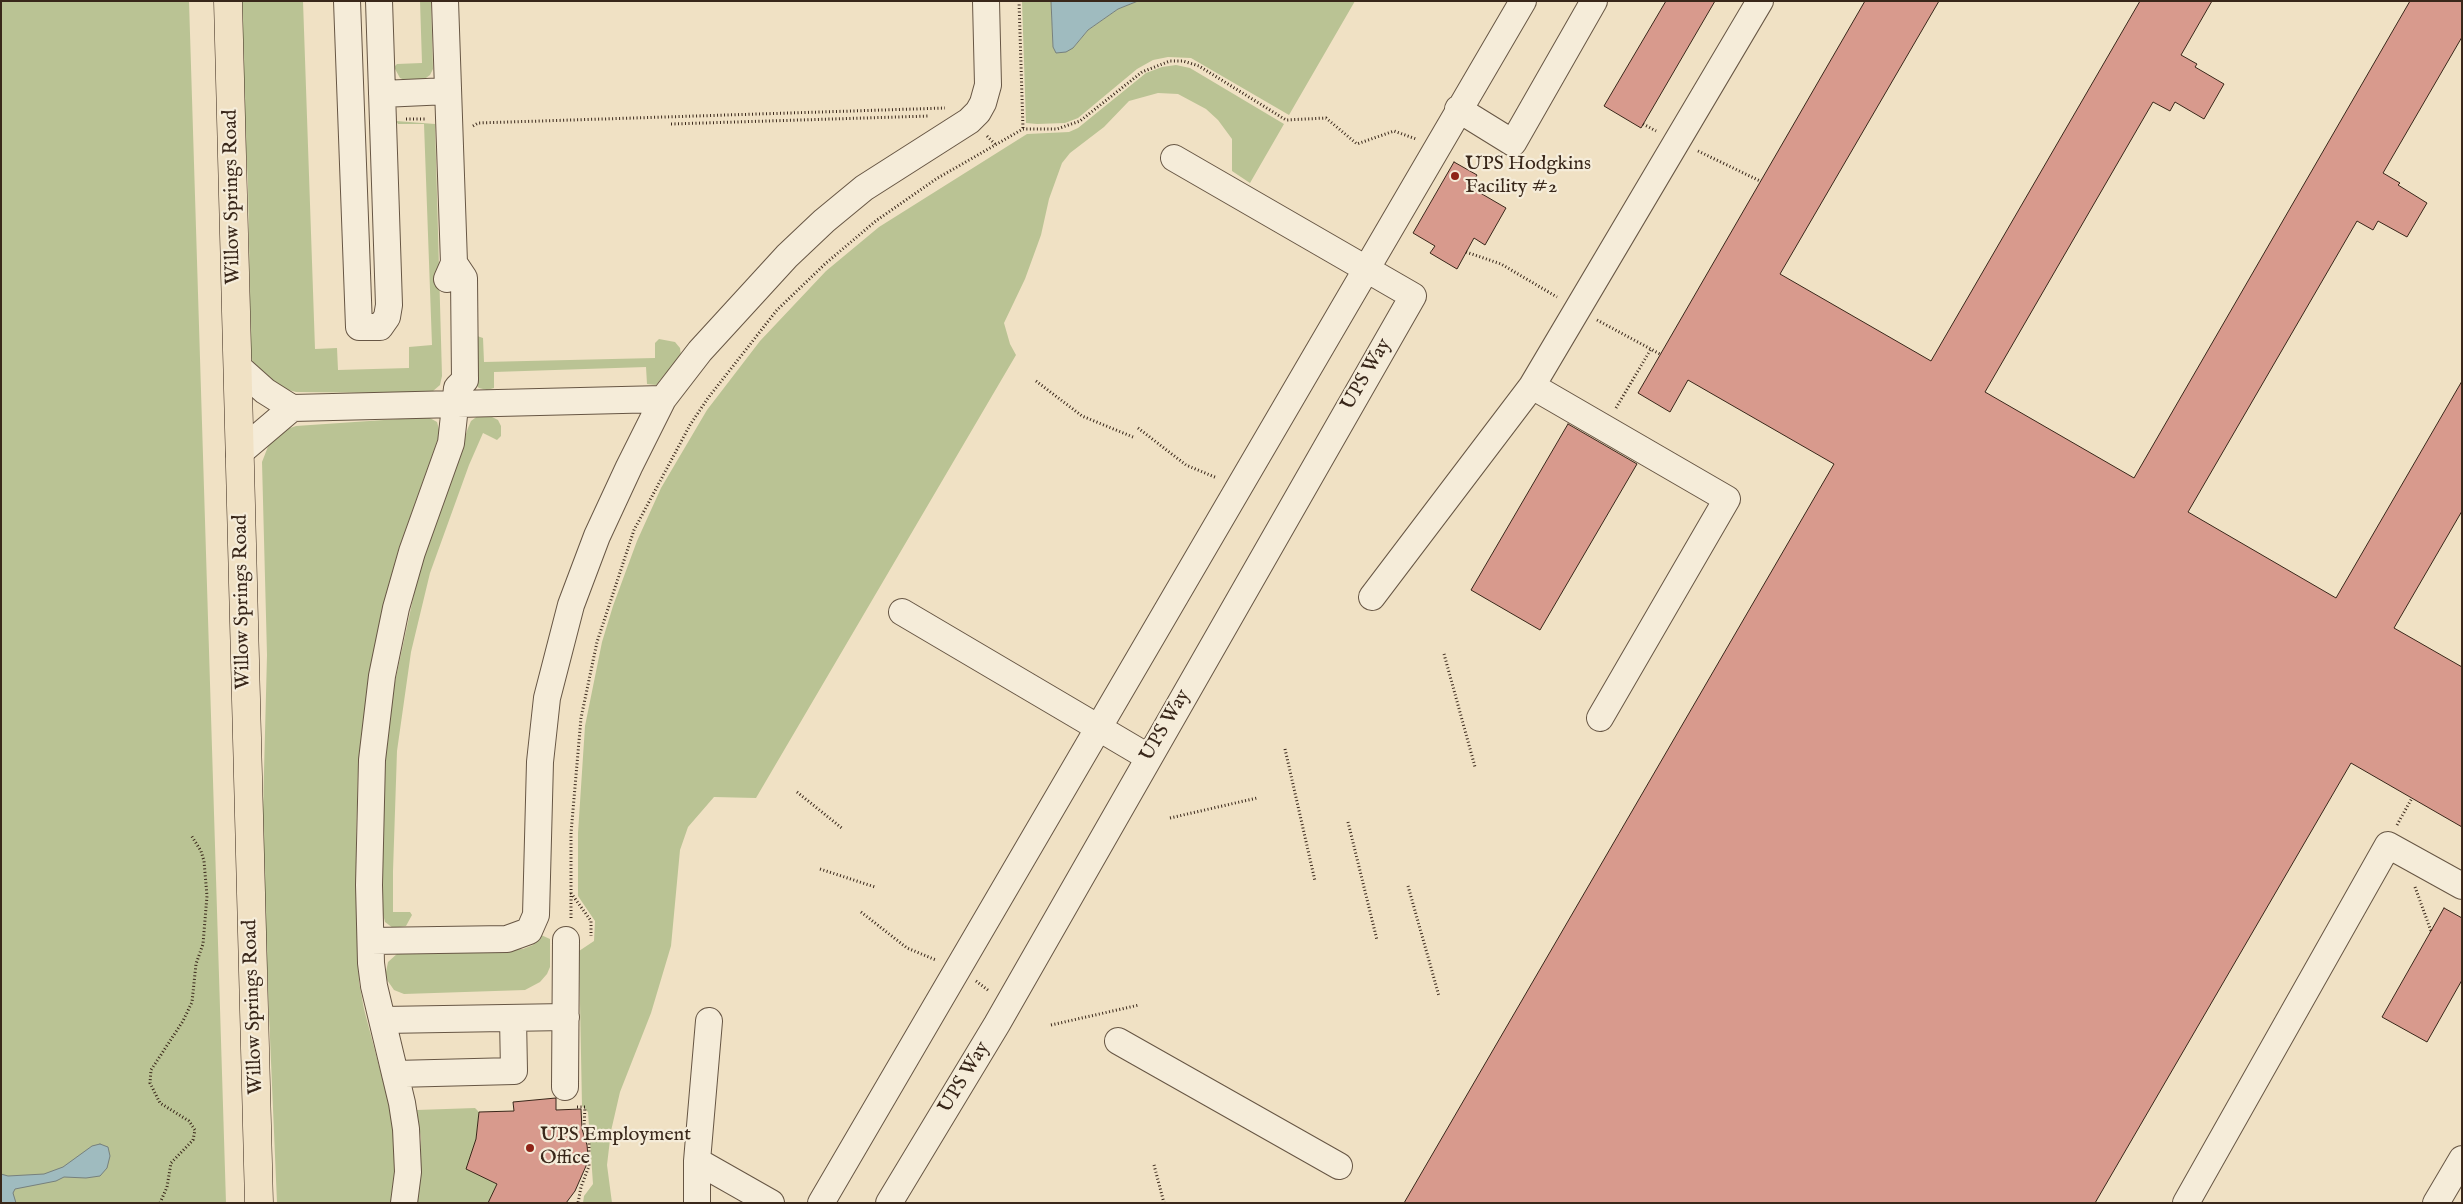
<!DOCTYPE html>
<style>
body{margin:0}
#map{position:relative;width:2463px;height:1204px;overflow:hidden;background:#f0e1c4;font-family:"IM FELL English",serif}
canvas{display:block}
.frame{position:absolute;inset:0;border:2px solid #39271a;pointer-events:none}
</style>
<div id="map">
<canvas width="2463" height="1204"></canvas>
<div class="frame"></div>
</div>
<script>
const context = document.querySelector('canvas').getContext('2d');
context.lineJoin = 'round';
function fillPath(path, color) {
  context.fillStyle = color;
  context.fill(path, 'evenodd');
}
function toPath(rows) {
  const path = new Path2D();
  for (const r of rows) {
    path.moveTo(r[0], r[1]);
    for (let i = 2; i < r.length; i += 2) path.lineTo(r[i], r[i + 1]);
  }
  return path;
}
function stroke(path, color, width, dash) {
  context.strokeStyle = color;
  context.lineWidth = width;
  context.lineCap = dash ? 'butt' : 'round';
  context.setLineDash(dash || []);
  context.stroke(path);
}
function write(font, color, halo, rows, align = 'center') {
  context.font = font + ' "IM FELL English",serif';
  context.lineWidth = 4.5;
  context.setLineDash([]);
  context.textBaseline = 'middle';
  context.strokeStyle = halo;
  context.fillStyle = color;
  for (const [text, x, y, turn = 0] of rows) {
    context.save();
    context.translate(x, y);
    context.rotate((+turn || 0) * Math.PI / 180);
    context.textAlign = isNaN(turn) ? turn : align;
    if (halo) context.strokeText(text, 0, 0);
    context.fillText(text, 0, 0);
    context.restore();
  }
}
fillPath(toPath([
 [1,1,189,1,226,1203,1,1203],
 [238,1,303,1,315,349,337,348,338,370,409,368,409,347,432,345,424,124,398,124,396,121,435,124,442,376,440,385,433,391,388,393,296,392,278,387,255,366,251,358,248,185],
 [420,1,431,1,433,69,430,75,423,80,409,82,400,78,394,67,397,64,422,63],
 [1022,1,1051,1,1053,47,1073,48,1088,30,1118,9,1138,1,1355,1,1289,115,1191,58,1168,57,1153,60,1137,69,1078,118,1065,123,1037,124,1026,123],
 [1176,65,1190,68,1284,124,1250,183,1232,171,1232,139,1218,120,1206,109,1178,94,1158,93,1129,101,1104,127,1070,153,1062,163,1049,199,1041,235,1025,279,1004,323,1010,344,1016,355,756,798,714,797,688,827,680,850,671,946,651,1013,620,1092,611,1131,607,1165,612,1203,583,1203,584,1196,593,1184,588,1112,582,1106,579,951,594,941,595,921,578,896,578,833,585,726,602,642,613,606,637,541,661,488,707,410,760,341,826,271,879,227,1027,134,1069,132,1078,128,1146,73,1162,67],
 [474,335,483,338,484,362,655,358,655,343,659,339,675,342,680,348,681,355,656,385,647,384,646,367,494,372,494,388,487,390,479,388,474,383],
 [479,415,490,416,498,420,501,426,501,436,497,440,483,433,469,465,430,573,411,652,397,751,393,871,393,912,410,912,412,915,406,926,393,928,385,922,383,914,382,831,385,764,393,691,419,571,468,428,471,421],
 [428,417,437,422,440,433,407,526,381,616,370,672,358,770,356,841,359,982,364,1009,395,1127,395,1165,391,1201,390,1203,277,1203,262,849,267,655,262,462,269,444,287,429,296,426],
 [541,935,550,939,550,967,547,974,540,982,525,990,404,994,394,990,385,977,388,962,398,953,523,949,533,945],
 [475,1108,479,1112,476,1139,497,1184,488,1203,416,1203,420,1174,421,1139,417,1110]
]), '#bac394');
const water = toPath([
 [1051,1,1138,1,1118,9,1088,30,1073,48,1066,52,1056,53,1053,47,1051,1],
 [100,1144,108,1147,110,1156,107,1168,100,1176,86,1178,64,1177,56,1181,15,1189,13,1193,16,1203,1,1203,1,1174,8,1176,44,1174,63,1167,92,1146,100,1144]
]);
fillPath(water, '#9fbbbf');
stroke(water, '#76807d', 1);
const building = toPath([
 [1666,1,1715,1,1641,128,1604,106,1666,1],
 [1865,1,1939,1,1780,274,1931,361,2140,1,2212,1,2181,55,2197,64,2195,67,2224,84,2204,119,2175,102,2170,111,2153,102,1985,392,2134,478,2410,1,2462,1,2462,37,2383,173,2400,183,2398,185,2427,203,2407,237,2378,221,2373,230,2357,221,2188,512,2336,598,2462,381,2462,511,2394,628,2462,667,2462,827,2351,763,2095,1203,1404,1203,1834,464,1688,380,1670,412,1638,393,1865,1],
 [1454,162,1477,175,1470,187,1506,208,1485,245,1474,238,1457,269,1430,253,1435,246,1413,233,1454,162],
 [1568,424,1637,464,1540,630,1471,590,1568,424],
 [2444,908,2462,918,2462,980,2427,1042,2382,1017,2444,908],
 [556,1098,556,1110,581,1109,582,1129,587,1145,588,1156,586,1166,575,1191,566,1203,488,1203,497,1184,466,1169,476,1139,479,1112,514,1111,513,1102,556,1098]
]);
fillPath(building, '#d89a8d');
stroke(building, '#39271a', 1);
const minor = toPath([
 [347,1,359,327,380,327,387,317,389,305,379,1],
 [445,1,454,263,447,279],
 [382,94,448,91],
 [1458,109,1513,143,1594,1],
 [237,366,265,391,292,408,663,399],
 [1532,386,1727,499,1600,718],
 [239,453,292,408],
 [1372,597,1532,386,1760,1],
 [902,612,1148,757],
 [371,941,507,939,529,931,536,915,540,762,547,698,571,605,597,536,629,467,663,399,700,351,787,256,824,221,864,188,969,121,978,112,983,103,988,85,986,1],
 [383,1020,566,1017],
 [1118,1041,1339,1166],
 [395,1074,514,1071,513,1018],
 [565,1087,566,940],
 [697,1161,709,1021],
 [404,1203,408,1172,406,1129,402,1103,374,986,371,963,369,885,372,760,382,676,396,608,412,552,451,443,457,388,465,380,464,278,454,263],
 [697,1203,697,1161,771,1203],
 [821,1203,1523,1],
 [889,1203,997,1024,1413,296,1174,158],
 [2186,1203,2388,845,2462,886],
 [2436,1203,2462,1159]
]);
const major = toPath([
 [228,1,259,1203]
]);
stroke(minor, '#675644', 28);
stroke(major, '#39271a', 29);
stroke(toPath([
 [1019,1,1023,129],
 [406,119,425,119],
 [671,124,929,116],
 [1643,124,1656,131],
 [473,126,478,123,945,108],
 [987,136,995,144],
 [1698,151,1760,181],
 [1466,252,1501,264,1557,297],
 [1597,320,1660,354],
 [1036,381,1082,416,1133,437],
 [1616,408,1651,349],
 [1138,428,1186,465,1217,478],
 [1444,654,1475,767],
 [1285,749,1315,881],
 [797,792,843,829],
 [1170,818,1257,798],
 [1348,822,1377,940],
 [2397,825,2412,798],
 [820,869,875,887],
 [1408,886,1439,996],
 [2415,887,2431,931],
 [571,893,591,921,591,936],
 [861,912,907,948,936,960],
 [571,918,571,833,581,718,597,642,634,530,690,425,708,398,777,310,826,263,877,220,936,179,1023,129,1057,129,1080,121,1142,72,1170,61,1183,61,1199,66,1286,120,1326,118,1357,144,1394,131,1416,139],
 [976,981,989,991],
 [1051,1025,1139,1005],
 [577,1107,585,1107,584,1127,589,1141,589,1166,581,1187,578,1203],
 [1154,1165,1164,1203],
 [160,1203,167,1187,171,1163,193,1140,195,1130,189,1121,160,1103,150,1083,151,1070,183,1021,192,1002,196,964,203,944,207,896,204,861,201,851,191,835]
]), '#39271a', 3, [1, 2.5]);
stroke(minor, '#f5ecd9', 26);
stroke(major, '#f0e1c4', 28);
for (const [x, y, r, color] of [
 [1455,176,5,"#8f2418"],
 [530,1148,5,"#8f2418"]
]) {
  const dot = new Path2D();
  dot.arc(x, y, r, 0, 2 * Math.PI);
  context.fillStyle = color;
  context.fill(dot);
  stroke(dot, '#f5ecd9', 2);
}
write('20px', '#39271a', '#f5ecd9', [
 ["UPS Hodgkins",1465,165],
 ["Facility #2",1465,188],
 ["UPS Employment",540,1136],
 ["Office",540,1159]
], 'left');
write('20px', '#39271a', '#f5ecd9', [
 ["Willow Springs Road",233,197,-91],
 ["UPS Way",1367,375,-60],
 ["Willow Springs Road",243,602,-91],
 ["UPS Way",1166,726,-60],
 ["Willow Springs Road",254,1007,-92],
 ["UPS Way",965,1078,-59]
]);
</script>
